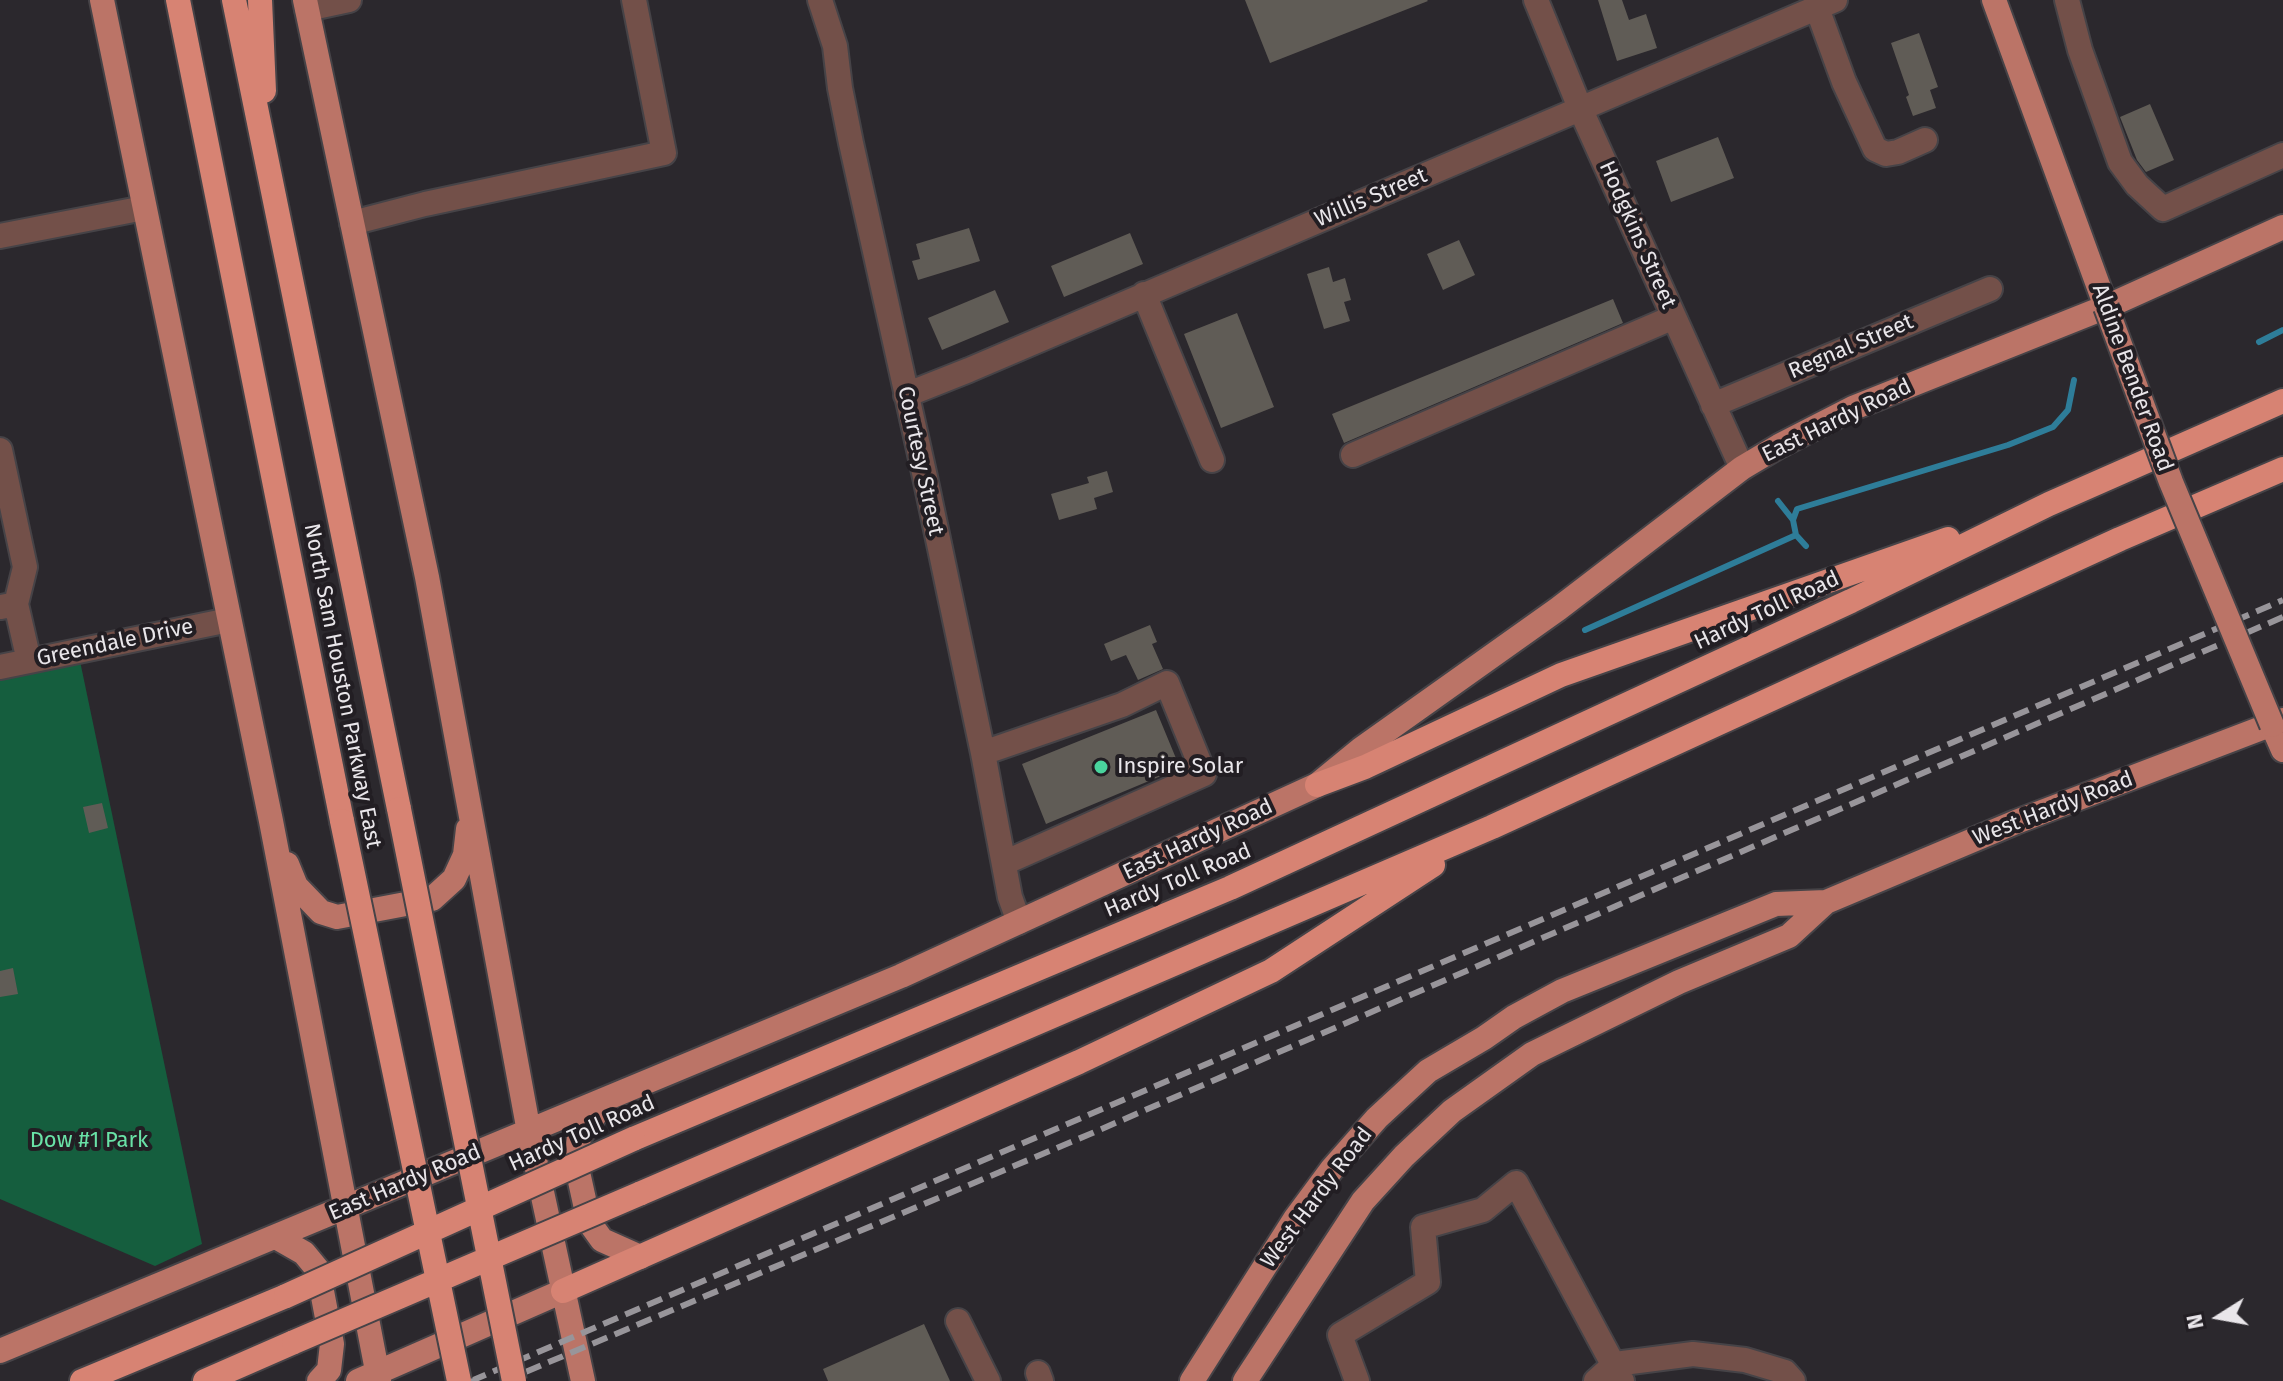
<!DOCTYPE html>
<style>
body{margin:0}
#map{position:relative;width:2283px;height:1381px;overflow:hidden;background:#2b282d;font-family:"Fira Sans",sans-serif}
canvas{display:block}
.north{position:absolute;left:2179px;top:1277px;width:80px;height:80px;-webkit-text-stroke:6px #221e23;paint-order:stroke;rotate:259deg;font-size:22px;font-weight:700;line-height:32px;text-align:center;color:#e9e6ea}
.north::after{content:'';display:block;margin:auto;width:28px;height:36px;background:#e9e6ea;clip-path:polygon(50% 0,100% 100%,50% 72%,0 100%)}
</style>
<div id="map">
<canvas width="2283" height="1381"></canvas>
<div class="north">N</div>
</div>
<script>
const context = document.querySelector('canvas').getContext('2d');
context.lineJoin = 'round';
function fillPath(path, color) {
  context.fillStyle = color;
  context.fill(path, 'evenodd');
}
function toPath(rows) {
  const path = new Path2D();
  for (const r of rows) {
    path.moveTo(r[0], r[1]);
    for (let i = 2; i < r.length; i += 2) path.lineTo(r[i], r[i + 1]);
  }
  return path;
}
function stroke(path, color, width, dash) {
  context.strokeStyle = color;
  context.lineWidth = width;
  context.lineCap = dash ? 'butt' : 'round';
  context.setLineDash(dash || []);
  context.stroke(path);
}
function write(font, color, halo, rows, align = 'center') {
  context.font = font + ' "Fira Sans",sans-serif';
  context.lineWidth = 8;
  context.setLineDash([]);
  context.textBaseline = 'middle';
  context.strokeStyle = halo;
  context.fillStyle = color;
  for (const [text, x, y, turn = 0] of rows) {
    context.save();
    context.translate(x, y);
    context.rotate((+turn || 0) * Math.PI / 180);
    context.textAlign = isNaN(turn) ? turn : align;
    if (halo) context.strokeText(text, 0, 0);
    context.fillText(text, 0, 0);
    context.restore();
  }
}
fillPath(toPath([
 [80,661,202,1244,155,1266,0,1199,0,678]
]), '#155e3e');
stroke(toPath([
 [2259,342,2283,330],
 [1778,501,1793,520],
 [1806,546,1796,535,1793,520,1797,509,2008,445,2053,427,2068,410,2074,380],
 [1585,630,1796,535]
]), '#2e7d99', 6);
fillPath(toPath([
 [1245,0,1427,0,1428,1,1270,63],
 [1598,0,1622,0,1629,20,1646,14,1657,48,1617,61],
 [1919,33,1938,87,1930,90,1936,108,1913,116,1906,97,1909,95,1891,43],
 [2150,104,2174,160,2146,172,2137,160,2120,117],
 [1718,137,1734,178,1671,202,1656,161],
 [969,228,980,261,918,280,912,261,920,259,916,244],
 [1130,233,1143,264,1064,297,1051,266],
 [1459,240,1475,275,1443,290,1427,254],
 [1329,267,1333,282,1345,278,1351,300,1344,302,1350,321,1324,329,1307,274],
 [995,290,1009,322,942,350,928,318],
 [1613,299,1623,323,1344,443,1332,414],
 [1237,313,1274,407,1221,428,1184,334],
 [1107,471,1113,492,1094,498,1097,509,1059,520,1051,494,1089,483,1087,477],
 [1150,625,1157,642,1152,644,1163,669,1138,680,1126,655,1111,661,1104,644],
 [1156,710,1180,768,1046,824,1022,764],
 [102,803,108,828,89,833,83,807],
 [13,968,18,994,0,997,0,971],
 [924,1324,950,1381,828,1381,823,1369]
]), '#605c56');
const minor = toPath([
 [820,0,835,46,840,88,851,143,925,477,983,753,1010,897,1019,922],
 [1536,0,1580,108,1742,468],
 [2067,0,2080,50,2120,162,2137,185,2163,209,2283,155],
 [1817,8,1844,82,1875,149,1886,154,1898,152,1925,140],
 [307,9,349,0],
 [352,223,425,204,664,153,634,0],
 [0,236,144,208],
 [1144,294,1212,460],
 [906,395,969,370,1835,0],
 [1713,405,1990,289],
 [0,450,25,567,16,604],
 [1353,455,1674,317],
 [1,607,16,604,29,661],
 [0,667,229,620],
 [983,753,1122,705,1167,683,1204,774,1004,863],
 [958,1321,988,1381],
 [1038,1373,1041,1381],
 [1357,1381,1340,1335,1428,1282,1423,1227,1483,1210,1516,1183,1622,1381],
 [1596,1381,1615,1364,1693,1354,1745,1360,1785,1372,1793,1381]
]);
const major = toPath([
 [102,0,271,821,379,1381],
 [305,0,427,577,529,1132,583,1381],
 [1994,0,2106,307],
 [2272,725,2283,750],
 [287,864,296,886,321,912,337,917,432,899,454,879,465,855,468,829],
 [605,1101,579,1137,576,1163,589,1222,602,1240,640,1257],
 [276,1237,304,1253,318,1270,332,1344,329,1370,319,1381],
 [0,1351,901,976,1317,785,1361,749,1558,609,1742,468,1779,446,1853,408,2106,307,2283,227],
 [358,1381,563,1291],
 [1192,1381,1295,1219,1332,1169,1377,1118,1428,1071,1484,1038,1514,1017,1562,991,1776,904,1826,902],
 [1245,1381,1363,1201,1404,1156,1452,1111,1532,1054,1679,982,1789,936,1826,902,2016,822,2283,720]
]);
const highway = toPath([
 [178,0,342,821],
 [234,0,399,809],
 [260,0,264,91],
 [1317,785,1365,767,1561,675,1948,539],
 [633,1139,1230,888,1851,601,2049,504,2283,401],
 [639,1194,1492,827,2120,539,2283,469],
 [563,1291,1079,1062,1271,971,1433,865],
 [82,1381,286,1296],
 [205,1381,294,1342]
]);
stroke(minor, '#464347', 28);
stroke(major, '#464347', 28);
stroke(highway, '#464347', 28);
stroke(minor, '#735049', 24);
stroke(major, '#bb7467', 24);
stroke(highway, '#d78373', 24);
stroke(toPath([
 [471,1381,2283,600],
 [504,1381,1090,1134,2283,617]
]), '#98959a', 6, [16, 8]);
const majorBridge = toPath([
 [2106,307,2171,482,2272,725]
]);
const highwayBridge = toPath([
 [399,809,514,1381],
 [342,821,459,1381],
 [286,1296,633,1139],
 [294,1342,639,1194]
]);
stroke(majorBridge, '#464347', 28, []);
stroke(highwayBridge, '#464347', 28, []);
stroke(majorBridge, '#bb7467', 24);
stroke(highwayBridge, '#d78373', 24);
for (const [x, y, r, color] of [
 [1101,767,8,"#49d49d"]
]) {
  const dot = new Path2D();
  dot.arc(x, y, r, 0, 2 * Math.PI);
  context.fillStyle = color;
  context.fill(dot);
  stroke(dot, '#221e23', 3);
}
write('22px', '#e9e6ea', '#221e23', [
 ["Willis Street",1371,198,-23],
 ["Hodgkins Street",1637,235,66],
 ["Regnal Street",1851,347,-23],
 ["Aldine Bender Road",2132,378,70],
 ["East Hardy Road",1837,421,-26],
 ["Courtesy Street",920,461,78],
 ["Hardy Toll Road",1767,611,-25],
 ["Greendale Drive",115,643,-12],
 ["North Sam Houston Parkway East",342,686,79],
 ["West Hardy Road",2053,809,-21],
 ["East Hardy Road",1198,840,-25],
 ["Hardy Toll Road",1178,881,-23],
 ["Hardy Toll Road",582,1134,-24],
 ["East Hardy Road",405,1183,-23],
 ["West Hardy Road",1317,1198,-53]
]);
write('22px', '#e9e6ea', '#221e23', [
 ["Inspire Solar",1117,767]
], 'left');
write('22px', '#69e2a7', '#221e23', [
 ["Dow #1 Park",89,1141]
]);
</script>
